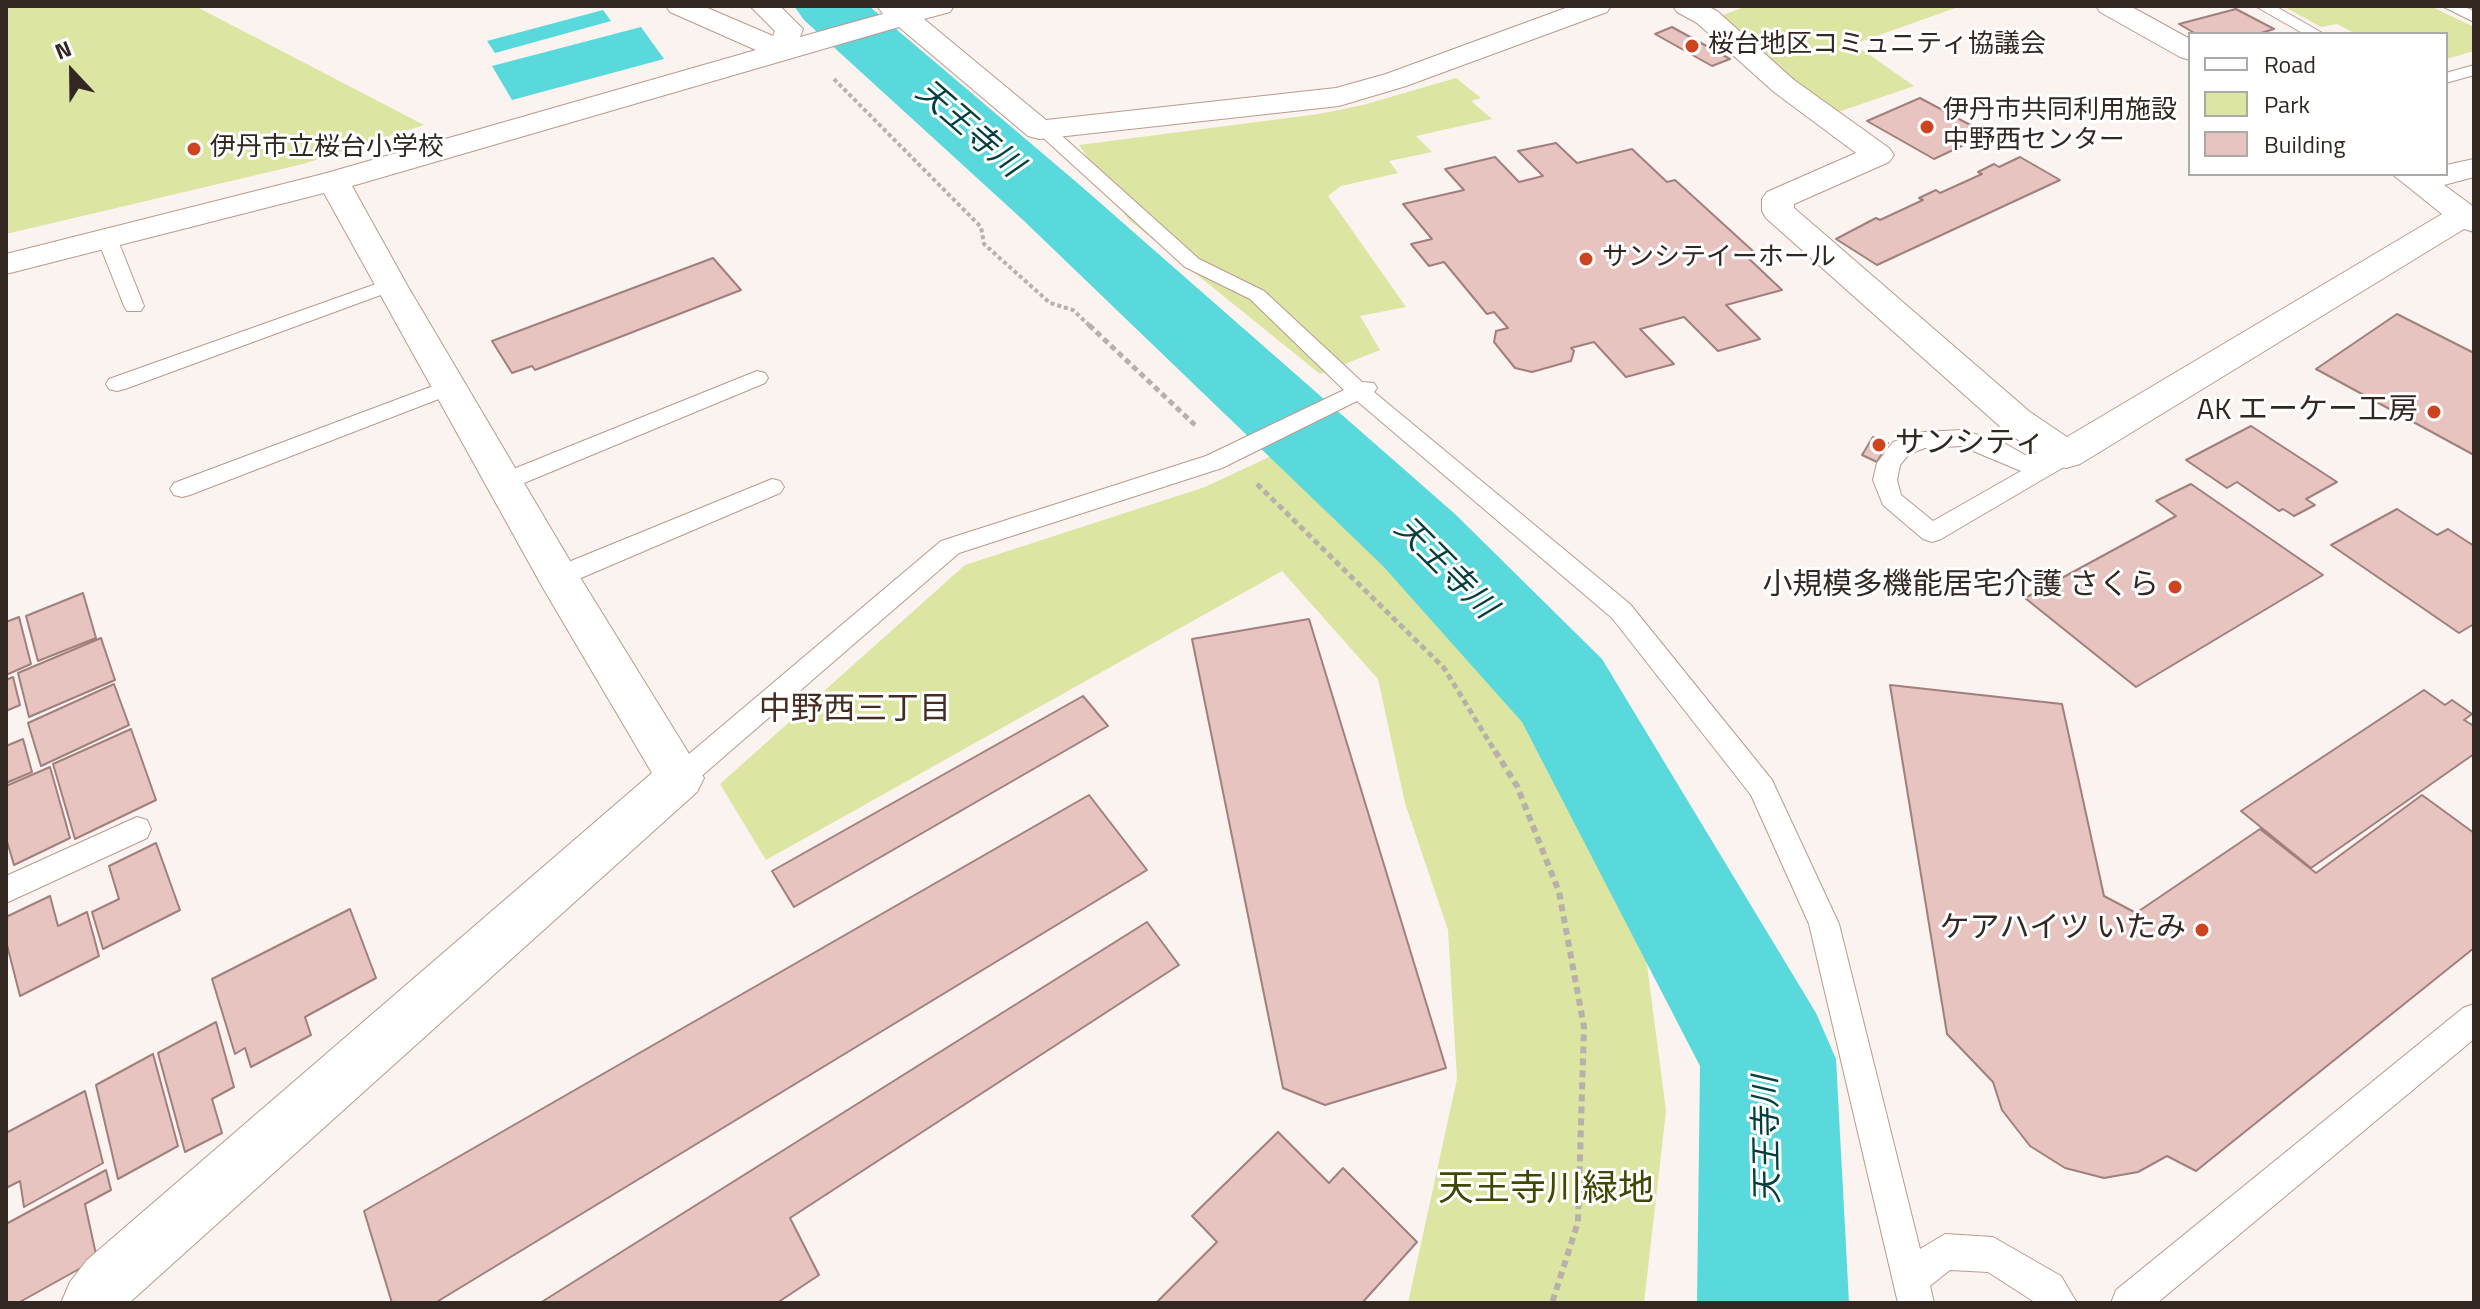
<!DOCTYPE html>
<meta charset="utf-8">
<style>
body{margin:0}
#map{position:relative;width:2480px;height:1309px;overflow:hidden;background:#faf3f0;font-family:"Titillium Web",sans-serif}
canvas{display:block}
.frame{position:absolute;inset:0;border:8px solid #332721;pointer-events:none}
.legend{position:absolute;left:2188px;top:32px;width:260px;height:144px;box-sizing:border-box;background:#fff;border:2px solid #ada9a6;margin:0;padding:10px 14px;list-style:none;font-size:24px;color:#332721}
.legend li{display:flex;align-items:center;gap:16px;height:40px}
.legend b{width:40px;border:2px solid #ada9a6}
.north{position:absolute;left:32px;top:32px;width:80px;height:80px;-webkit-text-stroke:6px #fff;paint-order:stroke;rotate:338deg;font-size:22px;font-weight:700;line-height:32px;text-align:center;color:#332721}
.north::after{content:'';display:block;margin:auto;width:28px;height:36px;background:#332721;clip-path:polygon(50% 0,100% 100%,50% 72%,0 100%)}
</style>
<div id="map">
<canvas width="2480" height="1309"></canvas>
<div class="frame"></div>
<ul class="legend">
<li><b style="height:10px;background:#fff"></b>Road</li>
<li><b style="height:22px;background:#dce5a1"></b>Park</li>
<li><b style="height:22px;background:#e8c4c1"></b>Building</li>
</ul>
<div class="north">N</div>
</div>
<script>
const context = document.querySelector('canvas').getContext('2d');
context.lineJoin = 'round';
function fillPath(path, color) {
  context.fillStyle = color;
  context.fill(path, 'evenodd');
}
function toPath(rows) {
  const path = new Path2D();
  for (const r of rows) {
    path.moveTo(r[0], r[1]);
    for (let i = 2; i < r.length; i += 2) path.lineTo(r[i], r[i + 1]);
  }
  return path;
}
function stroke(path, color, width, dash) {
  context.strokeStyle = color;
  context.lineWidth = width;
  context.lineCap = dash ? 'butt' : 'round';
  context.setLineDash(dash || []);
  context.stroke(path);
}
function write(font, color, halo, rows, align = 'center') {
  context.font = font + ' "Titillium Web","Noto Sans JP",sans-serif';
  context.lineWidth = 6;
  context.setLineDash([]);
  context.textBaseline = 'middle';
  context.strokeStyle = halo;
  context.fillStyle = color;
  for (const [text, x, y, turn = 0] of rows) {
    context.save();
    context.translate(x, y);
    context.rotate((+turn || 0) * Math.PI / 180);
    context.textAlign = isNaN(turn) ? turn : align;
    if (halo) context.strokeText(text, 0, 0);
    context.fillText(text, 0, 0);
    context.restore();
  }
}
fillPath(toPath([
 [6,6,195,6,424,125,303,164,6,234],
 [1747,6,1961,6,1854,44,1914,86,1838,112,1760,56,1718,17],
 [2283,6,2430,6,2474,27,2474,51,2446,59,2446,34,2356,34,2337,24,2321,27],
 [1456,78,1481,98,1471,101,1492,119,1416,136,1432,152,1389,161,1398,173,1341,186,1328,196,1406,307,1360,316,1380,350,1320,374,1128,219,1079,145,1319,114,1363,105],
 [1280,452,1465,620,1585,768,1643,934,1666,1111,1644,1303,1408,1303,1457,1079,1448,930,1405,803,1378,679,1282,571,766,860,720,784,965,565,1205,487]
]), '#dce5a1');
fillPath(toPath([
 [603,10,611,21,495,53,487,41],
 [641,27,664,59,512,100,492,66]
]), '#59d9db');
fillPath(toPath([
 [794,6,869,6,1081,186,1455,514,1602,659,1816,1013,1836,1059,1849,1303,1697,1303,1700,1066,1522,722,1383,566,1023,220,804,20,794,6]
]), '#59d9db');
const building = toPath([
 [2236,9,2274,29,2258,34,2196,34,2179,24,2236,9],
 [1672,27,1730,59,1712,66,1655,34,1672,27],
 [1920,98,1987,134,1934,159,1867,121,1920,98],
 [1556,143,1577,163,1632,149,1667,182,1675,180,1754,252,1745,255,1782,290,1726,305,1760,339,1718,351,1684,317,1640,329,1674,364,1626,377,1594,342,1571,348,1574,351,1571,361,1532,372,1515,368,1494,342,1496,331,1508,328,1494,312,1487,314,1444,262,1429,266,1411,244,1432,239,1403,204,1464,190,1445,169,1495,157,1519,182,1543,176,1518,151,1556,143],
 [2020,157,2060,180,1877,265,1836,239,1876,218,1880,220,1923,200,1919,198,1936,190,1940,193,1982,174,1978,172,1994,164,1999,167,2020,157],
 [713,258,741,290,535,370,532,366,512,373,492,341,713,258],
 [2397,314,2474,353,2474,455,2316,369,2397,314],
 [2251,426,2337,482,2306,499,2315,505,2294,516,2283,509,2279,511,2237,482,2227,488,2186,460,2251,426],
 [1873,437,1888,443,1877,462,1862,455,1873,437],
 [2191,484,2323,575,2136,687,2025,598,2176,516,2156,501,2191,484],
 [2397,509,2437,535,2448,529,2474,546,2474,624,2459,633,2331,545,2397,509],
 [83,593,96,638,38,661,26,616,83,593],
 [19,617,31,664,6,675,6,622,19,617],
 [1309,619,1446,1068,1325,1105,1283,1088,1192,639,1309,619],
 [101,638,115,680,29,717,18,673,101,638],
 [13,677,20,705,6,711,6,680,13,677],
 [114,684,129,725,41,766,28,723,114,684],
 [1890,685,2062,704,2104,896,2136,913,2260,829,2316,873,2422,795,2474,833,2474,948,2196,1171,2167,1156,2138,1172,2104,1178,2065,1168,2030,1146,2002,1110,1993,1082,1947,1034,1890,685],
 [2424,690,2445,705,2452,700,2472,714,2464,720,2474,726,2474,754,2311,868,2241,811,2424,690],
 [1083,696,1108,726,794,907,772,871,1083,696],
 [131,729,156,800,75,839,53,764,131,729],
 [23,739,32,772,6,783,6,746,23,739],
 [50,767,70,838,14,865,6,838,6,786,50,767],
 [1089,795,1147,870,435,1303,392,1303,364,1211,1089,795],
 [156,843,180,910,103,949,92,912,119,899,109,866,156,843],
 [50,896,58,926,87,912,99,956,20,996,6,941,6,917,50,896],
 [350,909,376,978,305,1017,311,1035,251,1067,245,1048,235,1054,212,979,350,909],
 [1147,922,1179,965,790,1218,819,1275,777,1303,540,1303,1147,922],
 [216,1022,234,1087,212,1099,222,1133,185,1152,158,1053,216,1022],
 [153,1054,178,1146,118,1179,96,1085,153,1054],
 [85,1091,103,1163,24,1207,20,1181,6,1188,6,1133,85,1091],
 [1278,1132,1329,1183,1343,1168,1417,1242,1362,1303,1156,1303,1217,1242,1192,1216,1278,1132],
 [106,1170,111,1190,85,1204,97,1259,18,1303,6,1303,6,1224,106,1170]
]);
fillPath(building, '#e8c4c1');
stroke(building, '#a17f7d', 2);
const lane = toPath([
 [2255,6,2275,6,2324,34,2304,34,2255,6],
 [2442,6,2463,6,2474,11,2474,22,2442,6],
 [2474,65,2474,75,2446,83,2446,73,2474,65],
 [1045,125,1051,126,1199,259,1264,291,1362,382,1374,383,1377,388,1374,392,1630,604,1772,780,1839,924,1920,1249,1945,1234,1993,1237,2061,1276,2077,1303,2036,1303,1988,1272,1950,1270,1930,1286,1934,1303,1898,1303,1809,924,1751,795,1612,618,1357,401,1222,468,959,553,690,786,680,790,670,786,666,778,670,770,941,541,1206,456,1344,390,1250,299,1185,267,1039,134,1036,130,1045,125],
 [107,232,117,238,144,306,141,311,127,311,124,306,97,238,107,232],
 [390,279,397,281,400,285,397,289,125,389,117,391,109,389,106,384,109,379,390,279],
 [757,371,765,373,768,378,765,383,512,488,496,488,492,482,496,476,757,371],
 [449,380,457,382,460,387,457,392,190,495,182,497,174,495,170,489,174,483,449,380],
 [1962,430,2004,443,2025,455,2066,447,2074,449,2077,455,2074,461,1941,539,1932,542,1923,539,1883,505,1873,480,1877,463,1893,442,1923,432,1962,430],
 [1961,446,2021,471,1933,521,1901,495,1897,480,1900,465,1909,454,1925,448,1961,446],
 [772,479,780,481,784,487,780,493,567,584,558,586,549,584,546,577,549,570,772,479],
 [137,817,147,820,151,829,147,838,6,903,6,876,137,817],
 [2474,1004,2474,1039,2157,1303,2111,1303,2116,1290,2463,1008,2474,1004]
]);
const street = toPath([
 [666,6,703,6,773,36,775,31,750,6,780,6,803,29,800,37,883,14,877,6,954,6,950,12,924,19,1046,120,1336,88,1386,74,1571,6,1611,6,1607,12,1406,86,1339,106,1039,139,1028,136,899,27,352,186,407,285,573,566,704,778,697,792,129,1303,61,1303,70,1282,87,1260,652,773,543,588,324,193,6,274,6,254,323,174,756,50,670,12,666,6],
 [1673,6,1707,6,1717,11,1794,80,1889,148,1894,155,1889,162,1794,204,1794,208,2030,412,2067,437,2442,214,2392,174,2446,174,2446,165,2474,159,2474,177,2444,185,2474,207,2474,232,2464,229,2080,464,2066,468,2052,464,2004,430,1766,218,1762,211,1762,199,1767,192,1856,153,1774,92,1697,23,1677,12,1673,6],
 [2096,6,2130,6,2190,39,2190,60,2180,57,2100,12,2096,6]
]);
stroke(lane, '#ba9a8d', 2);
stroke(street, '#ba9a8d', 2);
stroke(toPath([
 [834,79,981,227,984,244,1050,303,1073,310,1091,327]
]), '#b9b0ac', 4, [4, 3]);
stroke(toPath([
 [1089,325,1195,425],
 [1257,484,1444,668,1496,753]
]), '#b9b0ac', 5, [6, 4]);
stroke(toPath([
 [1495,751,1517,786,1559,892,1584,1027,1578,1222,1552,1303]
]), '#b9b0ac', 6, [7, 5]);
fillPath(lane, '#fff');
fillPath(street, '#fff');
for (const [x, y, r, color] of [
 [1692,46,8,"#ce4421"],
 [1927,127,8,"#ce4421"],
 [194,149,8,"#ce4421"],
 [1586,259,8,"#ce4421"],
 [2434,412,8,"#ce4421"],
 [1879,445,8,"#ce4421"],
 [2175,587,8,"#ce4421"],
 [2202,930,8,"#ce4421"]
]) {
  const dot = new Path2D();
  dot.arc(x, y, r, 0, 2 * Math.PI);
  context.fillStyle = color;
  context.fill(dot);
  stroke(dot, '#fff', 3);
}
write('26px', '#332721', '#fff', [
 ["桜台地区コミュニティ協議会",1708,46],
 ["伊丹市共同利用施設",1943,112],
 ["中野西センター",1943,142],
 ["伊丹市立桜台小学校",210,149],
 ["サンシテイーホール",1602,259]
], 'left');
write('30px', '#332721', '#fff', [
 ["AK エーケー工房",2418,412],
 ["サンシティ",1895,445,"left"],
 ["小規模多機能居宅介護 さくら",2159,587],
 ["ケアハイツ いたみ",2186,930]
], 'right');
write('italic 32px', '#003e3f', '#fff', [
 ["天王寺川",968,130,41],
 ["天王寺川",1444,569,45],
 ["天王寺川",1769,1140,-91]
]);
write('32px', '#462d22', '#fff', [
 ["中野西三丁目",855,711]
]);
write('36px', '#414600', '#fff', [
 ["天王寺川緑地",1546,1191]
]);
</script>
